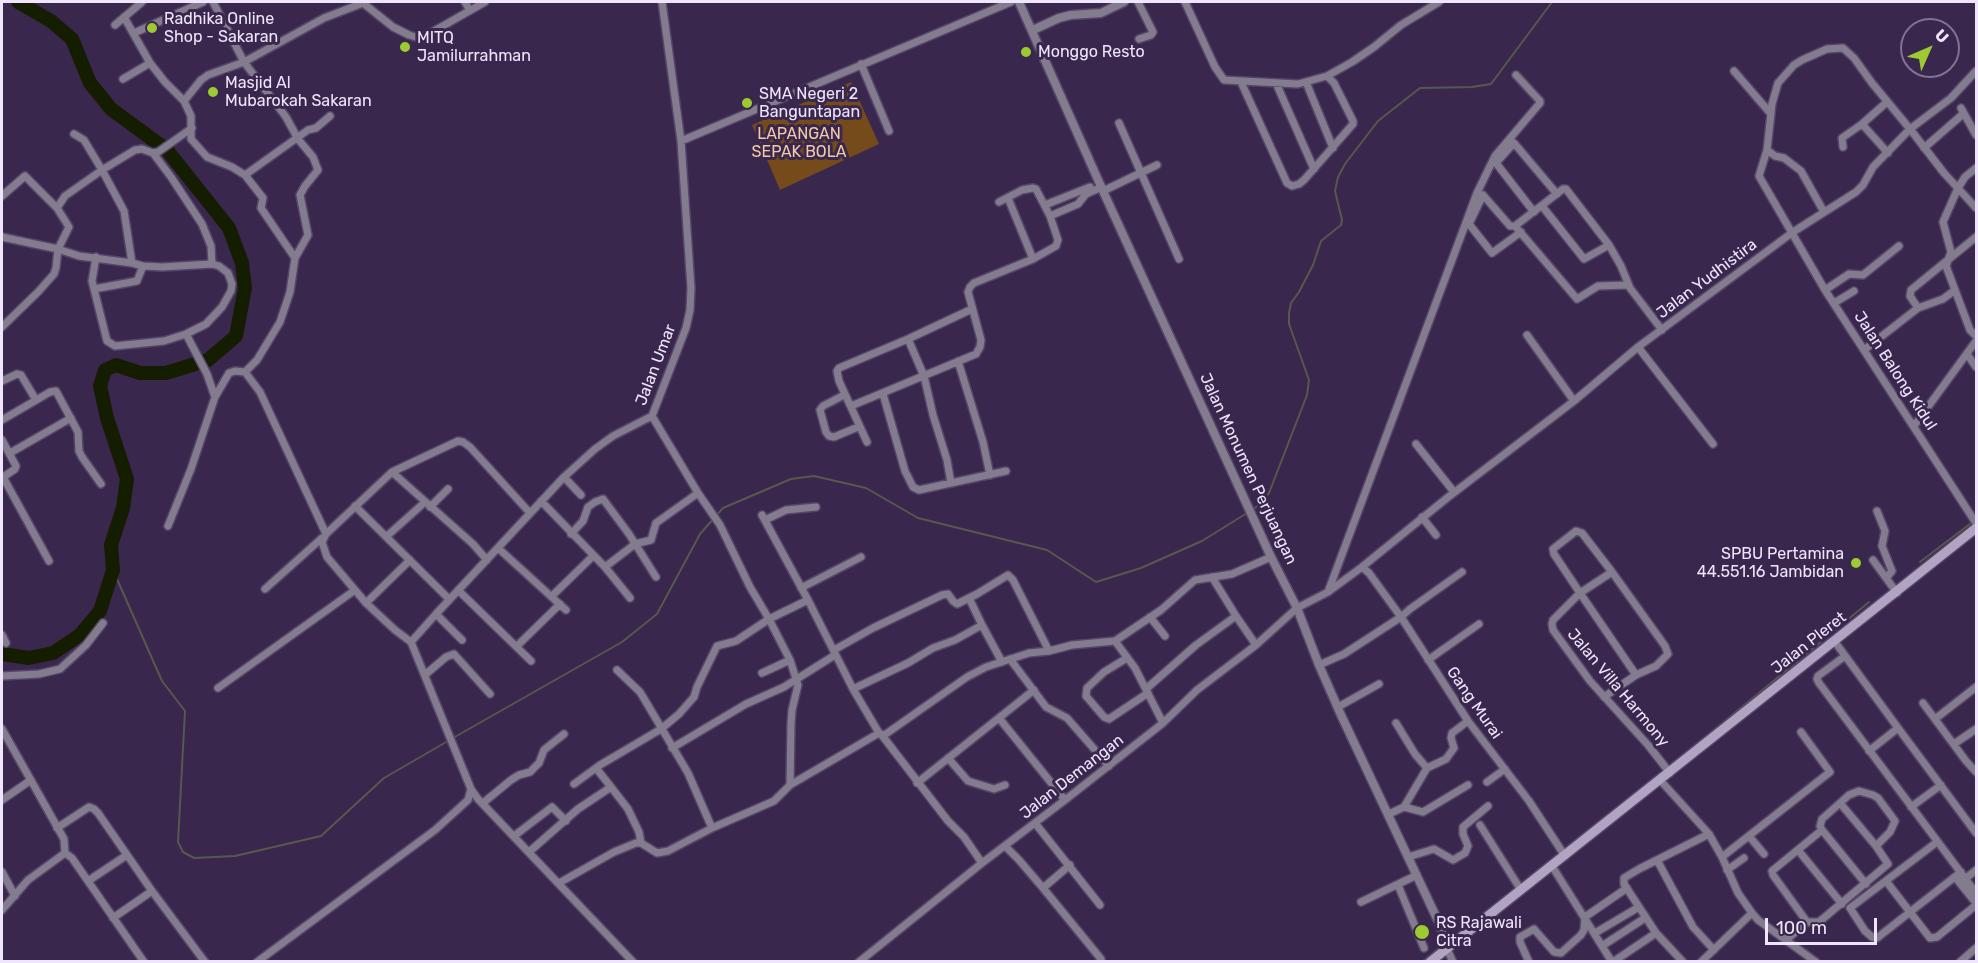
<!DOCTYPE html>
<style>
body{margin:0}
#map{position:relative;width:1978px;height:963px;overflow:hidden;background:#39274d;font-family:Rubik,sans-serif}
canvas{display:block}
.frame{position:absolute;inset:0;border:3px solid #efe5fd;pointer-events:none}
.north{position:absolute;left:1900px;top:18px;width:60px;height:60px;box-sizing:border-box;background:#39274d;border:2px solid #827393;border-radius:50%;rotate:45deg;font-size:16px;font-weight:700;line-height:24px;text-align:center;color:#efe5fd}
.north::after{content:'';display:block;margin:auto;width:21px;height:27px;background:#9dca30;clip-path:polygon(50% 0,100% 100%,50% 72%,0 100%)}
.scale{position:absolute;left:1765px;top:918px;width:112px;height:27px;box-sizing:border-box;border:3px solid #efe5fd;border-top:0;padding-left:8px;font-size:18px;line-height:21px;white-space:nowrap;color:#efe5fd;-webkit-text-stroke:4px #39274d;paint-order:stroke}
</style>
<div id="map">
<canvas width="1978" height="963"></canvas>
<div class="frame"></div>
<div class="north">U</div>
<div class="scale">100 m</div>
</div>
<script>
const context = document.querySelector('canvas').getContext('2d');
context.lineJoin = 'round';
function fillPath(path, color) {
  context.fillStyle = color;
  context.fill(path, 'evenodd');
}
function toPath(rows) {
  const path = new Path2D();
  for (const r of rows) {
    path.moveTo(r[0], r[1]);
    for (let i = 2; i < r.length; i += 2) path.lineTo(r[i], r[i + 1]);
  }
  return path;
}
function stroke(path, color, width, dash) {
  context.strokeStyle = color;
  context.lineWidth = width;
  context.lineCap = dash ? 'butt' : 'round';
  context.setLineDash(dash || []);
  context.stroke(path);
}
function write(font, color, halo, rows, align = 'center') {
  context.font = font + ' Rubik,sans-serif';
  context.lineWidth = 6;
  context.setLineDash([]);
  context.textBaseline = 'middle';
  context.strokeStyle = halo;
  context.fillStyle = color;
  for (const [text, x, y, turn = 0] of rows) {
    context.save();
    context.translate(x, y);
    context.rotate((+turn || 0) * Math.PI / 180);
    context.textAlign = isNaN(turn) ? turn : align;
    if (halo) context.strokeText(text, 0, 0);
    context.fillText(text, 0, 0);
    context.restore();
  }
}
fillPath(toPath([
 [851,82,879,144,780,190,752,125]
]), '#764b1c');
stroke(toPath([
 [1252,510,1259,505,1269,493,1307,395,1309,380,1289,324,1289,313,1291,303,1299,292,1313,265,1321,241,1341,225,1342,220,1335,191,1338,177,1345,164,1378,121,1420,88,1472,87,1491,84,1552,2],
 [1920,562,1971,523],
 [113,570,162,681,185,711,178,842,183,852,194,858,235,856,321,836,384,778,448,741],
 [453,738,622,642,657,614,700,534,723,508,791,479,814,476,866,488,918,518,1047,550,1096,582,1141,568,1202,541,1247,513],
 [1691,749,1869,602],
 [1422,962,1438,949]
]), '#56594c', 2);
stroke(toPath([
 [2,654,29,658,53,653,80,635,100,611,113,570,111,545,123,508,127,479,107,418,100,386,105,370,116,365,140,373,166,373,208,360,236,336,245,288,242,263,229,228,167,150,111,109,90,83,72,39,51,21,18,2]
]), '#141d00', 14);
const minor = toPath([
 [213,2,244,62,324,18,363,3,393,27,409,35,419,38,427,35,485,2],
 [465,2,469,9],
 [1138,2,1153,32,1151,35,1139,39],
 [1185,2,1215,67,1224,80,1298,84,1327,76,1334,83,1353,121,1353,124,1304,180,1299,184,1292,186,1287,183,1241,82],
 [124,17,150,63],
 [115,25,142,2],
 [134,33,203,2],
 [861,64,889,131],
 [1734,71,1771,114],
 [1976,71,1951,98,1910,129,1872,83,1854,58,1843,48,1827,49,1802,60,1794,65,1778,83,1772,104,1767,150,1759,176,1825,290,1976,523],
 [1327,76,1352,62,1374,47,1401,25,1439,2],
 [123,79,150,63,165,82,184,101],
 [1306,82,1333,148],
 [1276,83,1314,169],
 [1961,108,1976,135],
 [1119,123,1179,259],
 [1862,124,1888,153],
 [681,141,1011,2],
 [1843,147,1842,138,1862,124,1887,102],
 [1924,148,1963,114],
 [1767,150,1775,156,1784,158,1801,171,1824,212],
 [245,175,308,130,316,128,330,116],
 [1103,191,1157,165],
 [2,196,25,176,57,208,65,196,102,170,84,140,74,134],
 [1008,198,1033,259],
 [1045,205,1090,187],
 [1542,206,1584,259,1609,245],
 [1534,212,1496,163,1514,143,1557,194],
 [1050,216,1078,204,1086,194,1102,187],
 [1515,226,1510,226,1483,195,1469,224,1492,253,1521,232],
 [2,237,58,249,79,256,132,263,143,266,162,267,212,264,211,246,202,224,171,177,153,153],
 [96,257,92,281,107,341,115,346,164,341,186,334,206,324,222,307,231,291,232,284,228,273,219,266,212,264],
 [132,263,124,211,102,170,135,150,142,149,153,153,158,152,192,128],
 [1628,285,1598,286,1577,299,1515,226,1563,189,1566,189,1609,245,1621,266,1630,288,1662,330],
 [94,289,137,281,143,266],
 [1825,290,1849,274,1863,275,1899,246],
 [1955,290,1946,266,1951,252,1943,222,1958,188,1965,177,1976,168],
 [1834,303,1854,291],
 [1918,308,1910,296,1911,290,1976,237],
 [2,327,38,292,54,274,56,268,58,249,69,227,57,208],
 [186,334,207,374,215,397],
 [1527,335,1574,401],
 [908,339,924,376,933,415,947,460,951,483],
 [1638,347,1713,444],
 [1864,350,1918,308,1943,299,1955,290,1970,330,1976,336],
 [1967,354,1976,367],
 [958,361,983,442,990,475],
 [245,372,257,360,280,322,290,292,295,258,308,235,300,195,305,186,318,170,313,157,298,139,286,117,244,62,208,75,201,80,184,101,191,116,191,139,207,157,232,167,245,175,263,198,261,208,295,258],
 [2,381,17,374,21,375,36,400],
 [883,394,905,471,913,487,919,490,1006,471],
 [844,395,823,406,820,410,826,432,829,436,834,437,858,427],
 [851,406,976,354,980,347,981,340,968,292,970,287,974,283,1033,259,1056,246,1058,240,1050,216,1036,189,1033,188,1022,190,999,202],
 [652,416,698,493,720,525,750,587,769,619,808,600],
 [2,420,50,392,56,391,78,432,79,451,82,457,101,484],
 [1914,426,1976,341],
 [2,440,16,466,15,469,2,478],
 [867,442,839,381,837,371,839,368,908,339,972,309],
 [1416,444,1454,492],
 [10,453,71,418],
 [392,472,473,544,487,560],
 [3,477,49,561],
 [564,477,581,495],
 [541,501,605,567,630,598],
 [355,506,449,599],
 [430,507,448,489],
 [1877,511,1885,531,1882,546,1892,571,1887,577],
 [1422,517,1436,535],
 [765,520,786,510,816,507],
 [168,526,191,469,215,397,229,373,235,371,245,372,260,392,326,534],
 [571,534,583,521,588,507,595,502,603,499,629,534,656,577],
 [387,536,425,502],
 [498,548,566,610],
 [1873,560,1897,593],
 [605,567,635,544,651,540,656,523,698,493],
 [1362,567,1369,573,1401,617,1468,721,1529,801,1565,856],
 [801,588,861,557],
 [265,589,322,538],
 [458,590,531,661],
 [1328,592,1477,193,1495,156,1540,103,1540,101,1516,75],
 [552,596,593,556],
 [969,598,982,625],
 [366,603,410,560],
 [436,614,462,640],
 [1236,616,1256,645],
 [1150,617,1165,636],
 [2,635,6,643],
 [1115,641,1161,610,1195,580,1232,574,1271,557],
 [411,642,395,630,366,603,327,557,322,542,326,534,392,472,458,441,463,442,470,447,530,513],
 [1835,642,1898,728,1976,833],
 [517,646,560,604],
 [834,650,873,628,942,595,948,594,953,601,957,604,977,594,1008,575,1013,580,1049,651],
 [1845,656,1818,676,1817,679,1819,683,1976,893],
 [1127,658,1104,672,1087,688,1086,696,1104,717,1109,719,1148,693],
 [1010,659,1046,707,1067,718,1109,766],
 [1428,660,1479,624],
 [1319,665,1344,654,1401,617,1410,609,1462,572],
 [617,670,640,692,646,702,688,773,712,828],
 [762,673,790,660],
 [426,674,446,657,454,654,490,694],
 [1636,675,1580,593,1612,572,1582,533,1576,531,1553,549,1554,554,1580,593,1553,620,1552,624,1553,630,1590,681,1648,745,1670,773],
 [2,676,39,674,60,669,86,645,103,623],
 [218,688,355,590],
 [853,689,908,663,933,648,955,640,982,625,1002,662],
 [1146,689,1196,645,1236,616,1212,577],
 [1604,697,1636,675,1656,666,1668,654,1665,646,1612,572],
 [1923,703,1966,761,1976,772],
 [1338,707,1379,684],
 [999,718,1065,800],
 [1935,719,1976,687],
 [1396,723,1415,754,1427,768],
 [2,729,64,839,65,853,72,858,144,962],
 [881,734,948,821,964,837,982,863],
 [883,736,967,677,986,667,1029,653,1049,651,1072,645,1115,641,1135,668,1163,723],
 [1954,744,1976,729],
 [672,748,746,704,784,687,835,655],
 [1869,751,1898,728],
 [948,758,968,781,994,789,1005,785],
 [596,768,611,787],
 [1660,780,1709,834,1722,857,1738,893,1752,913,1758,920,1816,962],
 [1487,782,1505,769],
 [917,783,1034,690],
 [574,784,600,765,661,729,679,714,694,697,697,687,717,646,736,641,769,619,790,660,798,685,792,710,791,724,790,785],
 [2,800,31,780],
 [483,803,511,780,519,775,530,772,539,763,544,750,564,734],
 [1404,807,1423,812,1468,785],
 [1911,807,1941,785],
 [1389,814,1404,807,1427,768,1446,759,1454,748,1451,738,1452,733,1468,721],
 [1035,823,1100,905],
 [1480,825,1521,890],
 [57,828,89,807,94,809,98,813,152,891],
 [514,836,552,807,566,821],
 [1749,836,1764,854],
 [1937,842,1850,908,1865,931,1872,937,1877,938,1961,872],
 [1005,846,1019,860,1043,888],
 [1798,850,1842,904],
 [529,852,578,809,611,787,628,809,639,832,641,843],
 [1408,857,1434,849,1453,860,1465,853,1468,846,1463,834,1463,827,1488,806],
 [1722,857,1830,772,1801,732],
 [1657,860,1693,927,1714,950],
 [1070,865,1043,888,1101,959],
 [1552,866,1612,962],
 [1727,870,1744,858],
 [2,872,15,896],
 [1955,877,1976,903],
 [1965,879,1976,870],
 [88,881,127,855],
 [1886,881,1930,938,1937,937,1976,905],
 [559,883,614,852,636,843,641,843,657,853,668,851,712,828,774,801,790,785,879,733,853,689,808,600,762,515],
 [1866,884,1822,830,1820,826,1822,819,1849,795,1859,791,1873,795,1878,798,1895,821,1890,832,1876,846],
 [1398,885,1424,948],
 [1361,902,1417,875],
 [1639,907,1624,884,1624,878,1639,869,1709,834],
 [2,910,28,880,65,853],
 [113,918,152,891,205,962],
 [1807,922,1773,875,1772,871,1822,830],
 [1595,933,1639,907,1656,933,1683,962],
 [1786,940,1807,922,1819,922,1888,864,1876,846,1840,803],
 [1602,946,1645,918],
 [1447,949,1453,962],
 [257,962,435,830,468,800,471,789],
 [633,962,478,799,471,789,411,642,436,614,564,477,595,449,613,436,652,416,686,328,690,310,691,288,681,141,662,2],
 [859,962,982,863,1065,800,1163,723,1197,690,1256,645,1297,608,1328,592,1362,567,1447,498,1574,401,1638,347,1793,232,1856,192,1863,185,1873,167,1910,129,1944,173,1976,208],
 [1529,962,1520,942,1520,937,1534,929,1554,952,1561,953,1581,935,1584,930,1585,917,1627,888],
 [1613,962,1656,933],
 [1701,962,1752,913],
 [1960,962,1976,948]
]);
const tertiary = toPath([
 [1019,2,1103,191,1271,557,1297,608,1319,665,1341,715,1440,925,1447,949],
 [1033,30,1059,18,1071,15,1101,13,1124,2]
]);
const secondary = toPath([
 [1430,962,1976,528]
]);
stroke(minor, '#564569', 10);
stroke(tertiary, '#564569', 11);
stroke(secondary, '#564569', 12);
stroke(minor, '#837b8e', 7);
stroke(tertiary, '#837b8e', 8);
stroke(secondary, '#b1a4c3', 9);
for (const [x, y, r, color] of [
 [152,28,6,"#9dca30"],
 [405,47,6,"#9dca30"],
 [1026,52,6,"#9dca30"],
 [213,92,6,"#9dca30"],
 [747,103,6,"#9dca30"],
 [1856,563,6,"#9dca30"],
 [1422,932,8,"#9dca30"]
]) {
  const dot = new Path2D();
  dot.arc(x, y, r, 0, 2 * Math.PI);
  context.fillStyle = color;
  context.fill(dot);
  stroke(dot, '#39274d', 2);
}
write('16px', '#efe5fd', '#39274d', [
 ["Radhika Online",164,19],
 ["Shop - Sakaran",164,37],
 ["MITQ",417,38],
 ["Jamilurrahman",417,56],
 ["Monggo Resto",1038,52],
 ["Masjid Al",225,83],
 ["Mubarokah Sakaran",225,101],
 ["SMA Negeri 2",759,94],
 ["Banguntapan",759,112],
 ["SPBU Pertamina",1844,554,"right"],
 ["44.551.16 Jambidan",1844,572,"right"],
 ["RS Rajawali",1436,923],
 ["Citra",1436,941]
], 'left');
write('16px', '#f2caa5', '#39274d', [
 ["LAPANGAN",799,134],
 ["SEPAK BOLA",799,152]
]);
write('16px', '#efe5fd', '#39274d', [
 ["Jalan Yudhistira",1707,279,-37],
 ["Jalan Umar",656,365,-69],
 ["Jalan Balong Kidul",1895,371,57],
 ["Jalan Monumen Perjuangan",1248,469,65],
 ["Jalan Pleret",1809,643,-38],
 ["Jalan Villa Harmony",1618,688,50],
 ["Gang Murai",1474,703,55],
 ["Jalan Demangan",1072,777,-38]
]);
</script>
